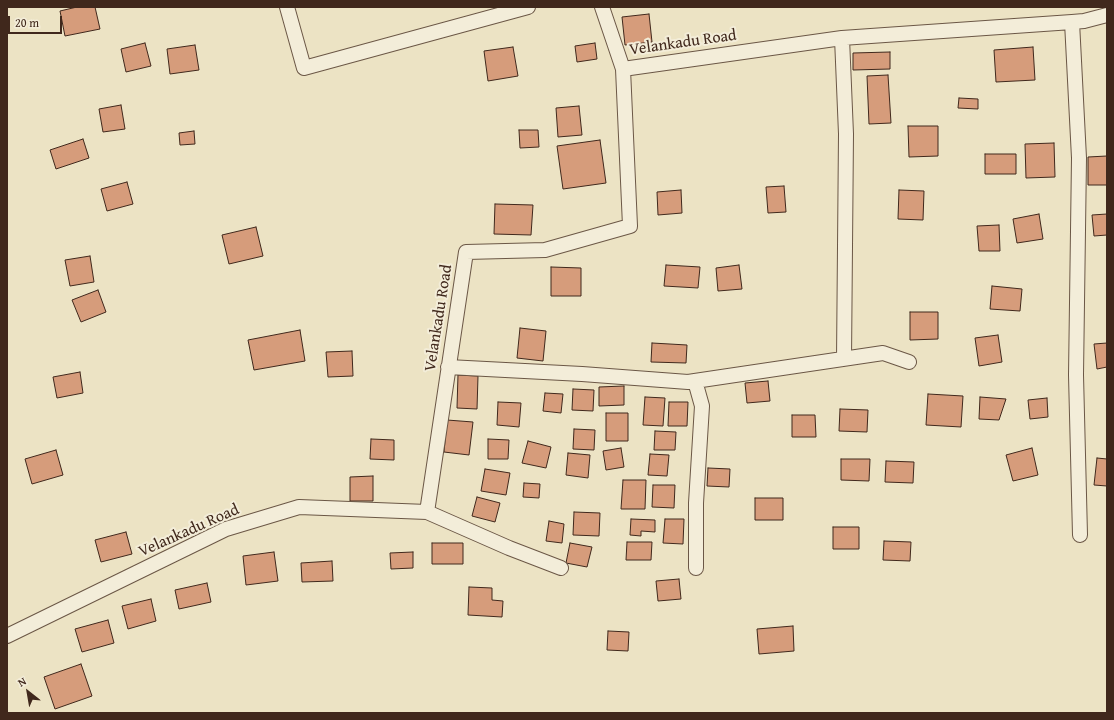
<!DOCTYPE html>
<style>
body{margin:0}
#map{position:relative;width:1114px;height:720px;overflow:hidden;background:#ece3c4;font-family:"Gentium Book Plus",serif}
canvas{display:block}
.frame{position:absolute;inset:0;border:8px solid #40281c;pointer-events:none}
.north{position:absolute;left:8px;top:672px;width:40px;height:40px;-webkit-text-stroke:3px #f3edd9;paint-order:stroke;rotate:329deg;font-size:11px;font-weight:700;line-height:16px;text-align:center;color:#40281c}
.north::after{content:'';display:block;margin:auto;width:14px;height:18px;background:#40281c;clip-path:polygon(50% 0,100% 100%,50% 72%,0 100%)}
.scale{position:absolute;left:8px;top:16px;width:54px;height:18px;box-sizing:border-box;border:2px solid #40281c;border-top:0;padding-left:5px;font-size:12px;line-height:14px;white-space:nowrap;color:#40281c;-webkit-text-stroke:3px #f3edd9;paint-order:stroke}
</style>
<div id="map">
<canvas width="1114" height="720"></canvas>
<div class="frame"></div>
<div class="north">N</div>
<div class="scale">20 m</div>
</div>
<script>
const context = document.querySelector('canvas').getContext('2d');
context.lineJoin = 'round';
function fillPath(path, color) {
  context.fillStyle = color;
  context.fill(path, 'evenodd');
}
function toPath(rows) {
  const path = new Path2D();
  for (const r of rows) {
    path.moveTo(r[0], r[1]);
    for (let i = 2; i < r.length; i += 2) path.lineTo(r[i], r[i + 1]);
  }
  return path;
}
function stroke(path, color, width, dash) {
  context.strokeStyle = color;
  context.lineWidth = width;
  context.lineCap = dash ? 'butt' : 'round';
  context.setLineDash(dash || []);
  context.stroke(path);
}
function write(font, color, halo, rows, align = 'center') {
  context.font = font + ' "Gentium Book Plus",serif';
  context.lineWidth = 4;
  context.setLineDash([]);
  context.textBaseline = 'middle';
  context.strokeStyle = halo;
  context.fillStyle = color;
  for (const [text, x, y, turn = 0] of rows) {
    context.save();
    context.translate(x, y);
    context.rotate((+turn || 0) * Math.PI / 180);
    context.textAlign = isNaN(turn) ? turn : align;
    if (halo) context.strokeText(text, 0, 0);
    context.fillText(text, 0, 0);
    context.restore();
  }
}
const building = toPath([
 [77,7,95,7,100,29,65,36,60,11,77,7],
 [649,14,652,42,625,45,622,17,649,14],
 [145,43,151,66,126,72,121,49,145,43],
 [595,43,597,59,577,62,575,46,595,43],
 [195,45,199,70,170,74,167,49,195,45],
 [513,47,518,76,488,81,484,51,513,47],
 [1033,47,1035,80,996,82,994,50,1033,47],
 [890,52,890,69,853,70,853,53,890,52],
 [888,75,891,123,869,124,867,76,888,75],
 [959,98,978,99,978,109,958,108,959,98],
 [121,105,125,129,103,132,99,109,121,105],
 [579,106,582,135,558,137,556,108,579,106],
 [908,126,938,126,938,156,909,157,908,126],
 [519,130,538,130,539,147,520,148,519,130],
 [194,131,195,144,180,145,179,133,194,131],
 [83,139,89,158,56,169,50,150,83,139],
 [600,140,606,183,563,189,557,146,600,140],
 [1054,143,1055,177,1026,178,1025,144,1054,143],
 [985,154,1016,154,1016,174,985,174,985,154],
 [1107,156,1107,185,1088,185,1088,157,1107,156],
 [127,182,133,204,107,211,101,189,127,182],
 [784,186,786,212,768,213,766,187,784,186],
 [681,190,682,213,658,215,657,192,681,190],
 [899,190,924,191,923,220,898,219,899,190],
 [495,204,533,205,531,235,494,234,495,204],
 [1039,214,1043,239,1017,243,1013,219,1039,214],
 [1107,214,1107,235,1094,236,1092,215,1107,214],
 [999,225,1000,251,979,251,977,226,999,225],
 [256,227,263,256,229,264,222,235,256,227],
 [90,256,94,282,70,286,65,260,90,256],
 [666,265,700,267,698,288,664,286,666,265],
 [739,265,742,289,718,291,716,268,739,265],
 [551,267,581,268,581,296,551,296,551,267],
 [992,286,1022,289,1020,311,990,309,992,286],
 [98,290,106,312,81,322,72,300,98,290],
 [910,312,938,312,938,339,910,340,910,312],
 [520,328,546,331,543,361,517,358,520,328],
 [300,330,305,361,254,370,248,340,300,330],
 [998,335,1002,362,979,366,975,338,998,335],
 [652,343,687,345,686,363,651,362,652,343],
 [1107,343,1107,367,1097,369,1094,344,1107,343],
 [352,351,353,376,328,377,326,352,352,351],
 [80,372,83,393,57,398,53,377,80,372],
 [458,375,478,376,477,409,457,408,458,375],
 [768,381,770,401,747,403,745,383,768,381],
 [624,386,624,405,599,406,599,387,624,386],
 [573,389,594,390,593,411,572,410,573,389],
 [545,393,563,394,561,413,543,411,545,393],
 [928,394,963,396,961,427,926,425,928,394],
 [645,397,665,398,663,426,643,425,645,397],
 [980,397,1006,399,999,420,979,419,980,397],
 [1047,398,1048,417,1030,419,1028,400,1047,398],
 [498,402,521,403,519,427,497,425,498,402],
 [669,402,688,402,687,426,668,426,669,402],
 [840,409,868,410,867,432,839,431,840,409],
 [606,413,628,413,628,441,606,441,606,413],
 [792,415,815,415,816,437,792,437,792,415],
 [447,420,473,422,469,455,444,452,447,420],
 [574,429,595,430,594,450,573,449,574,429],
 [655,431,676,432,675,450,654,450,655,431],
 [371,439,394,440,394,460,370,459,371,439],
 [488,439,509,440,508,459,488,459,488,439],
 [528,441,551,447,546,468,522,463,528,441],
 [621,448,624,467,606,470,603,451,621,448],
 [1032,448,1038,475,1013,481,1006,455,1032,448],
 [56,450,63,475,32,484,25,459,56,450],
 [568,453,590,455,588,478,566,475,568,453],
 [650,454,669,455,667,476,648,475,650,454],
 [1097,458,1107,459,1107,486,1094,485,1097,458],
 [841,459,870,459,869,481,841,480,841,459],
 [886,461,914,462,913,483,885,482,886,461],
 [708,468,730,469,729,487,707,486,708,468],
 [485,469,510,473,506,495,481,491,485,469],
 [373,476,373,501,350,501,350,477,373,476],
 [623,480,646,480,645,509,621,509,623,480],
 [524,483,540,484,539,498,523,497,524,483],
 [653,485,675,485,674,508,652,507,653,485],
 [477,497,500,503,495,522,472,516,477,497],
 [755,498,783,498,783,520,755,520,755,498],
 [574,512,600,513,599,536,573,535,574,512],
 [631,519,655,520,655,532,641,531,641,536,630,535,631,519],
 [665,519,684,519,683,544,663,543,665,519],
 [549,521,564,524,562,543,546,541,549,521],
 [833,527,859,527,859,549,833,549,833,527],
 [126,532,132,554,101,562,95,540,126,532],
 [884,541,911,542,910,561,883,560,884,541],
 [627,542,652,542,651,560,626,560,627,542],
 [432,543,463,543,463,564,432,564,432,543],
 [570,543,592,547,587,567,566,563,570,543],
 [274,552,278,581,246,585,243,556,274,552],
 [413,552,413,568,391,569,390,553,413,552],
 [332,561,333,581,302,582,301,563,332,561],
 [679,579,681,599,658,601,656,581,679,579],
 [207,583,211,602,179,609,175,590,207,583],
 [469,587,492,588,492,600,503,601,502,617,468,615,469,587],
 [151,599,156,621,128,629,122,606,151,599],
 [108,620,114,643,82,652,75,629,108,620],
 [793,626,794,651,759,654,757,629,793,626],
 [608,631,629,632,628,651,607,650,608,631],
 [81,664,92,696,55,709,44,677,81,664]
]);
fillPath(building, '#d69c7b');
stroke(building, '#40281c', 1);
const minor = toPath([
 [287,7,304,68,528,7],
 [602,7,623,69],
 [1072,22,1079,158,1076,375,1080,535],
 [842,38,846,134,844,359],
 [448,367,582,374,688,382,883,353,909,362],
 [695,381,702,406,696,503,696,568],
 [427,512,509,548,561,568],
 [7,636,226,529,299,507,427,512,466,252,545,250,630,226,623,69,842,38,1072,22,1084,21,1107,15]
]);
stroke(minor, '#6b5746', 16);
stroke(minor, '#f3edd9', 14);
write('16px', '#40281c', '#f3edd9', [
 ["Velankadu Road",683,43,-8],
 ["Velankadu Road",439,318,-81],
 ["Velankadu Road",189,531,-24]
]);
</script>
